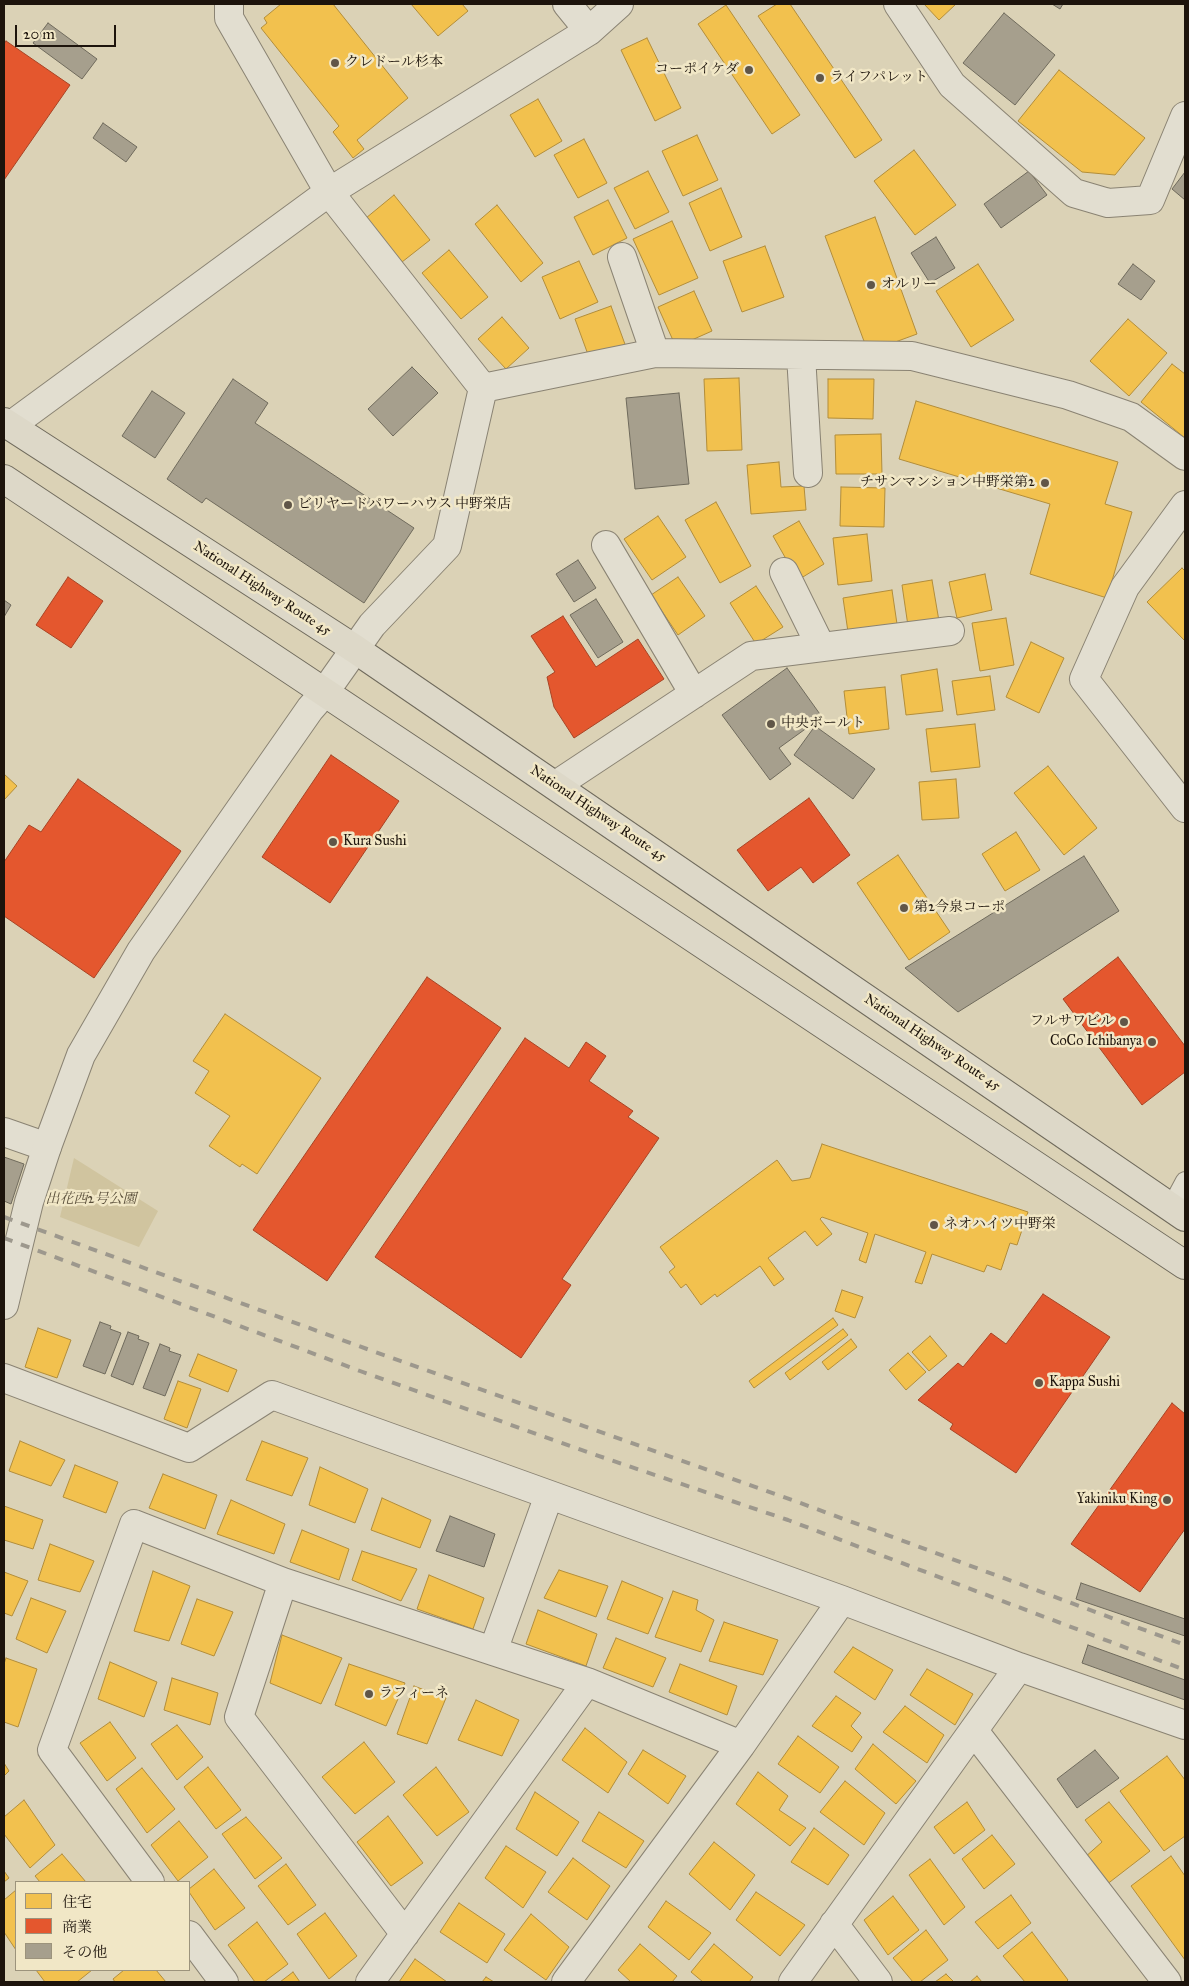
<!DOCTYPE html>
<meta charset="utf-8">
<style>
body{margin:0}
#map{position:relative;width:1189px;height:1986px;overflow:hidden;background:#dbd2b6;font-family:"IM FELL Great Primer","Noto Serif JP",serif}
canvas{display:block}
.frame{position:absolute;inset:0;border:5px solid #1d140c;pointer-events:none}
.legend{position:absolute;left:15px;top:1881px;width:175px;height:90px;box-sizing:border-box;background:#f1e7c6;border:1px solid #9c937c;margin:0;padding:6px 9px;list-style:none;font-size:15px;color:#1d140c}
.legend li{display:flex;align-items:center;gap:10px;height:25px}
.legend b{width:25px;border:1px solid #9c937c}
.scale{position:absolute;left:15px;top:25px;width:101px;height:22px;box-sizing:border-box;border:2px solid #1d140c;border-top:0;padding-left:6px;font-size:15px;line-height:18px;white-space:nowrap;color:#1d140c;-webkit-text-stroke:4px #f1e7c6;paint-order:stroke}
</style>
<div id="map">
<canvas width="1189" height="1986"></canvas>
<div class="frame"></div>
<ul class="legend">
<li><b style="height:14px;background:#f2c14e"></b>住宅</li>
<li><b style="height:14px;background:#e4572e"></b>商業</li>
<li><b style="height:14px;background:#a69f8d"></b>その他</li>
</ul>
<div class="scale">20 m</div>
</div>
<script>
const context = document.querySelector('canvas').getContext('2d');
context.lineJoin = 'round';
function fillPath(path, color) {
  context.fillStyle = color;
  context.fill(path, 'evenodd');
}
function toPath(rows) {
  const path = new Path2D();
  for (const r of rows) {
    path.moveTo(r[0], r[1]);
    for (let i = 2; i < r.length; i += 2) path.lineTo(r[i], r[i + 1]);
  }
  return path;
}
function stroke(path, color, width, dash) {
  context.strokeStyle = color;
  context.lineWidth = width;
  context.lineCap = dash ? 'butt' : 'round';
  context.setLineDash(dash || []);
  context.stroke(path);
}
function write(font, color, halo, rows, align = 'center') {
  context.font = font + ' "IM FELL Great Primer","Noto Serif JP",serif';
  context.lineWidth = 5;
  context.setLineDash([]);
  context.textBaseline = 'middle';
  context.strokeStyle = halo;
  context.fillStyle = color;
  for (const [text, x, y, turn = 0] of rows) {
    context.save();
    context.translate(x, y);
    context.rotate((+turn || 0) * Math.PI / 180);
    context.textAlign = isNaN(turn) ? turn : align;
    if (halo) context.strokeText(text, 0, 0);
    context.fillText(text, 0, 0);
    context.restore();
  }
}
fillPath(toPath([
 [74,1158,158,1211,139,1247,60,1217]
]), '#d0c49f');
const homes = toPath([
 [281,4,333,4,408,98,357,140,364,149,353,158,333,132,339,126,261,28,267,23,264,18,281,4],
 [411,4,462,4,468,11,438,36,411,4],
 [777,4,790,4,882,140,855,158,758,16,777,4],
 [924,4,956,4,939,20,924,4],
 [726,5,800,115,772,134,698,24,726,5],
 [647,38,681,108,655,121,621,50,647,38],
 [1059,70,1145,138,1115,175,1082,172,1018,121,1059,70],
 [538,99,562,141,535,157,510,115,538,99],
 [697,135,718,180,683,196,662,151,697,135],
 [584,139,607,183,578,198,554,155,584,139],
 [914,150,956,205,915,235,874,181,914,150],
 [648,171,669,212,635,229,614,188,648,171],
 [721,188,742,237,710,251,689,203,721,188],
 [394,195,430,240,402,262,366,218,394,195],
 [608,200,627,238,593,255,574,217,608,200],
 [497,205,543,263,521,282,475,224,497,205],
 [875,217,917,334,868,352,825,236,875,217],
 [672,221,698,278,659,295,633,239,672,221],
 [765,246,784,297,742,312,723,261,765,246],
 [449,250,488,297,461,319,422,273,449,250],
 [579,261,598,302,560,319,542,277,579,261],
 [978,264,1014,320,971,347,936,291,978,264],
 [694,291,712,331,676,347,658,307,694,291],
 [611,306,626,347,590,360,575,319,611,306],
 [502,317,529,348,506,369,478,339,502,317],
 [1128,319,1167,353,1129,396,1090,361,1128,319],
 [1172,364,1185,374,1185,438,1141,402,1172,364],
 [739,378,742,450,707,451,704,379,739,378],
 [828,379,874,379,873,419,828,418,828,379],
 [916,401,1118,462,1105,504,1132,512,1107,598,1030,574,1050,504,899,459,916,401],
 [881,434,882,474,836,474,835,435,881,434],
 [779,462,781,487,804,486,806,510,751,514,747,465,779,462],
 [841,487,885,488,884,527,840,526,841,487],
 [716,502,751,566,720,583,685,520,716,502],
 [658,516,686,557,652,580,624,539,658,516],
 [799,521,824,564,798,580,773,536,799,521],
 [867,534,872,581,838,585,833,538,867,534],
 [1182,568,1185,571,1185,641,1147,602,1182,568],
 [985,574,992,610,957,618,949,582,985,574],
 [678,577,705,616,678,635,651,595,678,577],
 [932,580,939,621,908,626,902,585,932,580],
 [756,586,783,627,756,644,730,603,756,586],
 [892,590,897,624,848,632,843,598,892,590],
 [1006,618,1014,665,980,671,972,623,1006,618],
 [1031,642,1064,658,1039,713,1006,697,1031,642],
 [937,669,943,711,906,715,901,675,937,669],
 [990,676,995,710,957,715,952,681,990,676],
 [885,687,889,729,849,734,844,691,885,687],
 [975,724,980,767,931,772,926,729,975,724],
 [1048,766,1097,828,1064,855,1014,793,1048,766],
 [4,774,17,786,4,800,4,774],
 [956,779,959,818,922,820,919,782,956,779],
 [1016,832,1040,870,1005,891,982,854,1016,832],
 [898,855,950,932,909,960,857,883,898,855],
 [225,1014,321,1078,257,1174,242,1164,240,1167,209,1146,230,1116,195,1093,209,1071,193,1061,225,1014],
 [822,1144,1028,1212,1017,1245,1010,1243,1001,1270,987,1265,984,1272,932,1254,922,1284,915,1282,926,1252,875,1234,866,1263,859,1260,868,1233,822,1217,820,1219,832,1234,817,1246,805,1231,768,1258,784,1279,774,1286,760,1266,717,1297,715,1294,701,1305,686,1284,681,1288,669,1272,675,1267,660,1247,777,1160,792,1181,810,1178,822,1144],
 [842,1290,863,1297,855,1318,835,1311,842,1290],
 [833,1318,838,1325,754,1388,749,1381,833,1318],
 [38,1328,71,1340,57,1378,25,1367,38,1328],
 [843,1329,848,1335,790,1380,785,1373,843,1329],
 [930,1336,947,1356,929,1371,912,1352,930,1336],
 [851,1339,857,1347,828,1370,822,1362,851,1339],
 [908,1353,926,1372,906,1390,889,1370,908,1353],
 [198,1354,237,1370,228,1392,189,1376,198,1354],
 [178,1381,201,1389,187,1428,164,1419,178,1381],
 [20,1441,65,1460,51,1486,9,1471,20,1441],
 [262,1441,308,1458,292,1496,246,1480,262,1441],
 [75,1465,118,1482,106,1513,63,1497,75,1465],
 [320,1467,368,1489,355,1523,309,1505,320,1467],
 [163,1474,217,1495,205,1529,149,1508,163,1474],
 [382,1498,431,1520,420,1548,371,1530,382,1498],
 [231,1500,285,1524,274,1554,217,1534,231,1500],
 [4,1506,43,1520,33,1549,4,1540,4,1506],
 [302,1530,349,1549,339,1580,290,1562,302,1530],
 [50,1544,94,1561,80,1592,38,1580,50,1544],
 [362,1551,417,1569,401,1601,352,1580,362,1551],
 [559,1570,608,1586,596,1617,544,1598,559,1570],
 [153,1571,190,1586,169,1641,134,1631,153,1571],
 [4,1572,28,1581,12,1616,4,1613,4,1572],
 [429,1575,484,1598,473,1629,417,1609,429,1575],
 [622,1581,663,1598,648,1634,607,1619,622,1581],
 [673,1591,698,1600,696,1610,714,1620,701,1652,655,1637,673,1591],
 [31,1598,66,1611,47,1653,16,1639,31,1598],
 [197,1599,233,1612,214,1656,181,1644,197,1599],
 [538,1610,597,1634,586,1666,526,1644,538,1610],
 [724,1622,778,1640,763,1675,709,1661,724,1622],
 [282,1635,342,1658,321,1704,270,1683,282,1635],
 [616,1638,666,1658,653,1687,603,1668,616,1638],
 [853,1647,893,1670,875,1700,834,1672,853,1647],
 [6,1658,37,1669,18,1727,4,1722,4,1664,6,1658],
 [110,1662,157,1682,144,1717,98,1699,110,1662],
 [349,1664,405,1683,386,1726,335,1705,349,1664],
 [680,1664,737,1686,727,1715,669,1692,680,1664],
 [927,1669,973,1694,955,1725,910,1695,927,1669],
 [172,1678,218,1693,210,1725,164,1710,172,1678],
 [414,1686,446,1698,427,1744,397,1734,414,1686],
 [836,1696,861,1713,851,1726,862,1737,852,1752,812,1726,836,1696],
 [476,1700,519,1720,502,1756,458,1740,476,1700],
 [905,1706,944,1735,927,1763,883,1732,905,1706],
 [110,1722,136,1758,107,1781,80,1743,110,1722],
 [177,1725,203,1757,177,1780,151,1744,177,1725],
 [585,1728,627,1762,608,1793,562,1760,585,1728],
 [798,1736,839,1767,820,1793,778,1764,798,1736],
 [364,1742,395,1782,355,1814,322,1777,364,1742],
 [873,1744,916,1781,896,1804,855,1769,873,1744],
 [643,1750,686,1776,668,1804,628,1774,643,1750],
 [1167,1756,1185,1780,1185,1836,1164,1851,1120,1791,1167,1756],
 [4,1763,9,1771,4,1776,4,1763],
 [208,1767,241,1810,216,1829,184,1787,208,1767],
 [436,1767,469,1812,437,1836,403,1795,436,1767],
 [142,1768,175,1809,147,1833,116,1789,142,1768],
 [758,1772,788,1796,779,1810,806,1828,790,1846,736,1804,758,1772],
 [845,1781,885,1813,864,1845,820,1812,845,1781],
 [535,1792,579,1822,557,1856,516,1829,535,1792],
 [24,1800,55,1845,30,1868,4,1834,4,1817,24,1800],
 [967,1802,985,1830,954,1854,934,1827,967,1802],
 [1109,1802,1150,1851,1106,1885,1084,1858,1102,1842,1085,1820,1109,1802],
 [599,1812,644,1841,626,1868,582,1841,599,1812],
 [388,1816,423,1863,391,1886,357,1842,388,1816],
 [246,1817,282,1858,255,1879,222,1834,246,1817],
 [179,1821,208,1857,178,1881,151,1845,179,1821],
 [814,1828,849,1855,828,1885,791,1862,814,1828],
 [992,1835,1015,1864,984,1889,962,1859,992,1835],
 [714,1842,755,1875,730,1910,689,1874,714,1842],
 [506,1846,546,1872,523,1908,485,1878,506,1846],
 [62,1854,86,1882,40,1882,35,1876,62,1854],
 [1171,1856,1185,1876,1185,1960,1131,1886,1171,1856],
 [573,1858,610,1886,587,1920,548,1892,573,1858],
 [930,1859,965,1907,944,1925,909,1875,930,1859],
 [286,1864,316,1905,288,1925,258,1886,286,1864],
 [214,1869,245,1908,215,1930,189,1892,189,1889,214,1869],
 [4,1871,9,1878,4,1882,4,1871],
 [16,1890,16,1950,4,1932,4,1900,16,1890],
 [756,1892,805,1925,780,1956,736,1920,756,1892],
 [1011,1895,1031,1923,998,1949,975,1922,1011,1895],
 [893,1896,919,1930,888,1955,864,1920,893,1896],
 [666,1901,711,1933,689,1960,648,1927,666,1901],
 [459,1903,505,1934,487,1963,440,1932,459,1903],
 [325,1913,357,1956,329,1979,297,1934,325,1913],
 [531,1914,569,1947,546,1980,504,1950,531,1914],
 [257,1922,288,1964,264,1982,255,1982,228,1945,257,1922],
 [926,1930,948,1960,920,1982,913,1982,893,1958,926,1930],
 [1032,1932,1068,1980,1066,1982,1025,1982,1003,1956,1032,1932],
 [640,1944,677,1976,672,1982,631,1982,618,1970,640,1944],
 [714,1944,753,1977,749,1982,703,1982,691,1972,714,1944],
 [415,1959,447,1982,399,1982,415,1959],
 [36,1970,92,1970,77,1982,45,1982,36,1970],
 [124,1970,156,1970,166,1982,115,1982,113,1979,124,1970],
 [293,1972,300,1982,280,1982,293,1972],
 [946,1974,954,1982,935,1982,946,1974],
 [977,1976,982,1982,970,1982,977,1976],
 [486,1977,494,1982,482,1982,486,1977]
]);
fillPath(homes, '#f2c14e');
stroke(homes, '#b28d3a', 1);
const shops = toPath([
 [6,41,70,85,4,180,4,44,6,41],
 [68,577,103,601,71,648,36,625,68,577],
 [563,616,596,667,638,639,664,679,574,738,554,707,547,677,555,672,531,636,563,616],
 [331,755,399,801,330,903,262,857,331,755],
 [78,779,181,851,94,978,4,916,4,862,29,825,41,832,78,779],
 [809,798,850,855,813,883,801,867,768,891,737,850,809,798],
 [1118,957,1185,1046,1185,1072,1142,1105,1063,999,1118,957],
 [427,977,501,1028,327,1281,253,1230,427,977],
 [525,1038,569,1068,586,1042,606,1056,589,1081,633,1111,628,1117,659,1138,562,1279,571,1285,521,1358,375,1257,525,1038],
 [1043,1294,1110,1337,1016,1473,950,1429,953,1424,918,1400,958,1363,963,1367,991,1333,1006,1344,1043,1294],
 [1172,1403,1185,1414,1185,1529,1140,1592,1071,1544,1172,1403]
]);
fillPath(shops, '#e4572e');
stroke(shops, '#a84324', 1);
const building = toPath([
 [1052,4,1063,4,1060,9,1052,4],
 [1004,13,1055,55,1015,105,963,63,1004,13],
 [48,23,97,59,82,79,33,43,48,23],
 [103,123,137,147,126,162,93,138,103,123],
 [1029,171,1047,195,1001,228,984,204,1029,171],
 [1185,172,1185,200,1172,189,1185,172],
 [936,237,955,268,930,283,911,253,936,237],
 [1133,264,1155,281,1141,300,1118,284,1133,264],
 [412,367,438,393,393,436,368,409,412,367],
 [233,379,268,403,255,423,414,528,364,603,206,498,202,503,167,479,233,379],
 [152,391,185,413,155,458,122,436,152,391],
 [679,393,689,484,635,489,626,398,679,393],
 [578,560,596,588,574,602,556,574,578,560],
 [596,599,623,642,598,658,570,615,596,599],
 [4,600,11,605,4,617,4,600],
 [787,668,822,717,779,748,791,764,770,780,722,715,787,668],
 [815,726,875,769,853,799,794,755,815,726],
 [1084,856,1119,911,958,1012,905,968,1084,856],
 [4,1157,24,1164,11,1204,4,1201,4,1157],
 [100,1322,111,1326,110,1329,121,1333,105,1374,83,1366,100,1322],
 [128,1332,139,1336,138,1339,149,1343,133,1385,111,1376,128,1332],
 [160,1344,170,1348,169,1351,181,1355,165,1396,143,1388,160,1344],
 [450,1516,495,1534,484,1567,436,1551,450,1516],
 [1081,1583,1185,1619,1185,1636,1076,1599,1081,1583],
 [1088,1645,1185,1680,1185,1700,1082,1663,1088,1645],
 [1095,1750,1119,1778,1077,1808,1057,1779,1095,1750]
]);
fillPath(building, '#a69f8d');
stroke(building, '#6f6a5c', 1);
const service = toPath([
 [1171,1207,1185,1181]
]);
const minor = toPath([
 [229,4,229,18,329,192,483,388],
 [567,4,589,31],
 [898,4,952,85,1074,193,1108,203,1150,200,1185,116],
 [622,257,655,353],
 [801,355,808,473],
 [483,388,655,353,912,356,1068,395,1131,417,1185,456],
 [10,426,329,192,589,31,619,4],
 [1185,505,1125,587,1084,679,1185,808],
 [606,545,694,694],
 [784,572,821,647],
 [324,693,372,625,447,546,483,388],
 [556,785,751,656,950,631],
 [4,1132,47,1147],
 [4,1378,189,1448,272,1395,842,1600,1019,1667,1185,1725],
 [283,1582,239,1717,405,1934],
 [493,1651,549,1495],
 [974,1731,1167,1982],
 [150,1882,52,1750,134,1524,283,1582,587,1682,741,1745],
 [834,1924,878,1982],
 [189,1935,224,1982],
 [370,1982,587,1682],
 [566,1982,741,1745,842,1600],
 [793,1982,1019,1667]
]);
const tertiary = toPath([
 [4,1305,29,1202,47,1147,81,1055,141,951,310,709,324,693]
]);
const trunk = toPath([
 [4,422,355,649,1185,1217],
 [4,479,1185,1265]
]);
stroke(service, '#8a8373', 20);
stroke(minor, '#8a8373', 30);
stroke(tertiary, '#8a8373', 30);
stroke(trunk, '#6f6a5c', 30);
stroke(service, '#e2ded0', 18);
stroke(minor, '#e2ded0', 28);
stroke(tertiary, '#e2ded0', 28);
stroke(trunk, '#ddd8c8', 28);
stroke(toPath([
 [4,1217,367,1349,795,1501,1185,1645],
 [4,1238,360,1371,587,1452,788,1520,1185,1670]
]), '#9d988d', 4, [9, 9]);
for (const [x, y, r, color] of [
 [335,63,5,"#605648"],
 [749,70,5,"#605648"],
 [820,78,5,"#605648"],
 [871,285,5,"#605648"],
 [1045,483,5,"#605648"],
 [288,505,5,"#605648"],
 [771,724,5,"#605648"],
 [333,842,5,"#605648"],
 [904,908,5,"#605648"],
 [1124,1022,5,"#605648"],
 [1152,1042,5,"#605648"],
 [934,1225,5,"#605648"],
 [1039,1383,5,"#605648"],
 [1167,1500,5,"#605648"],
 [369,1694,5,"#605648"]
]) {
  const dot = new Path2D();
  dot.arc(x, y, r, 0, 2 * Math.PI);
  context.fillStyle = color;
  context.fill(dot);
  stroke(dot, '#f1e7c6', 2);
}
write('14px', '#1d140c', '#f1e7c6', [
 ["クレドール杉本",345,63],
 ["コーポイケダ",739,70,"right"],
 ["ライフパレット",830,78],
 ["オルリー",881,285],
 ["チサンマンション中野栄第2",1035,483,"right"],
 ["ビリヤードパワーハウス 中野栄店",298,505],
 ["中央ボールト",781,724],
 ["Kura Sushi",343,842],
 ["第2今泉コーポ",914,908],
 ["フルサワビル",1114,1022,"right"],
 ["CoCo Ichibanya",1142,1042,"right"],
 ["ネオハイツ中野栄",944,1225],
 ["Kappa Sushi",1049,1383],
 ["Yakiniku King",1157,1500,"right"],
 ["ラフィーネ",379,1694]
], 'left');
write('14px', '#1d140c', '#f1e7c6', [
 ["National Highway Route 45",262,589,33],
 ["National Highway Route 45",598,814,34],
 ["National Highway Route 45",932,1043,34]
]);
write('italic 14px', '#584d39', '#f1e7c6', [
 ["出花西2号公園",91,1200]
]);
</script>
